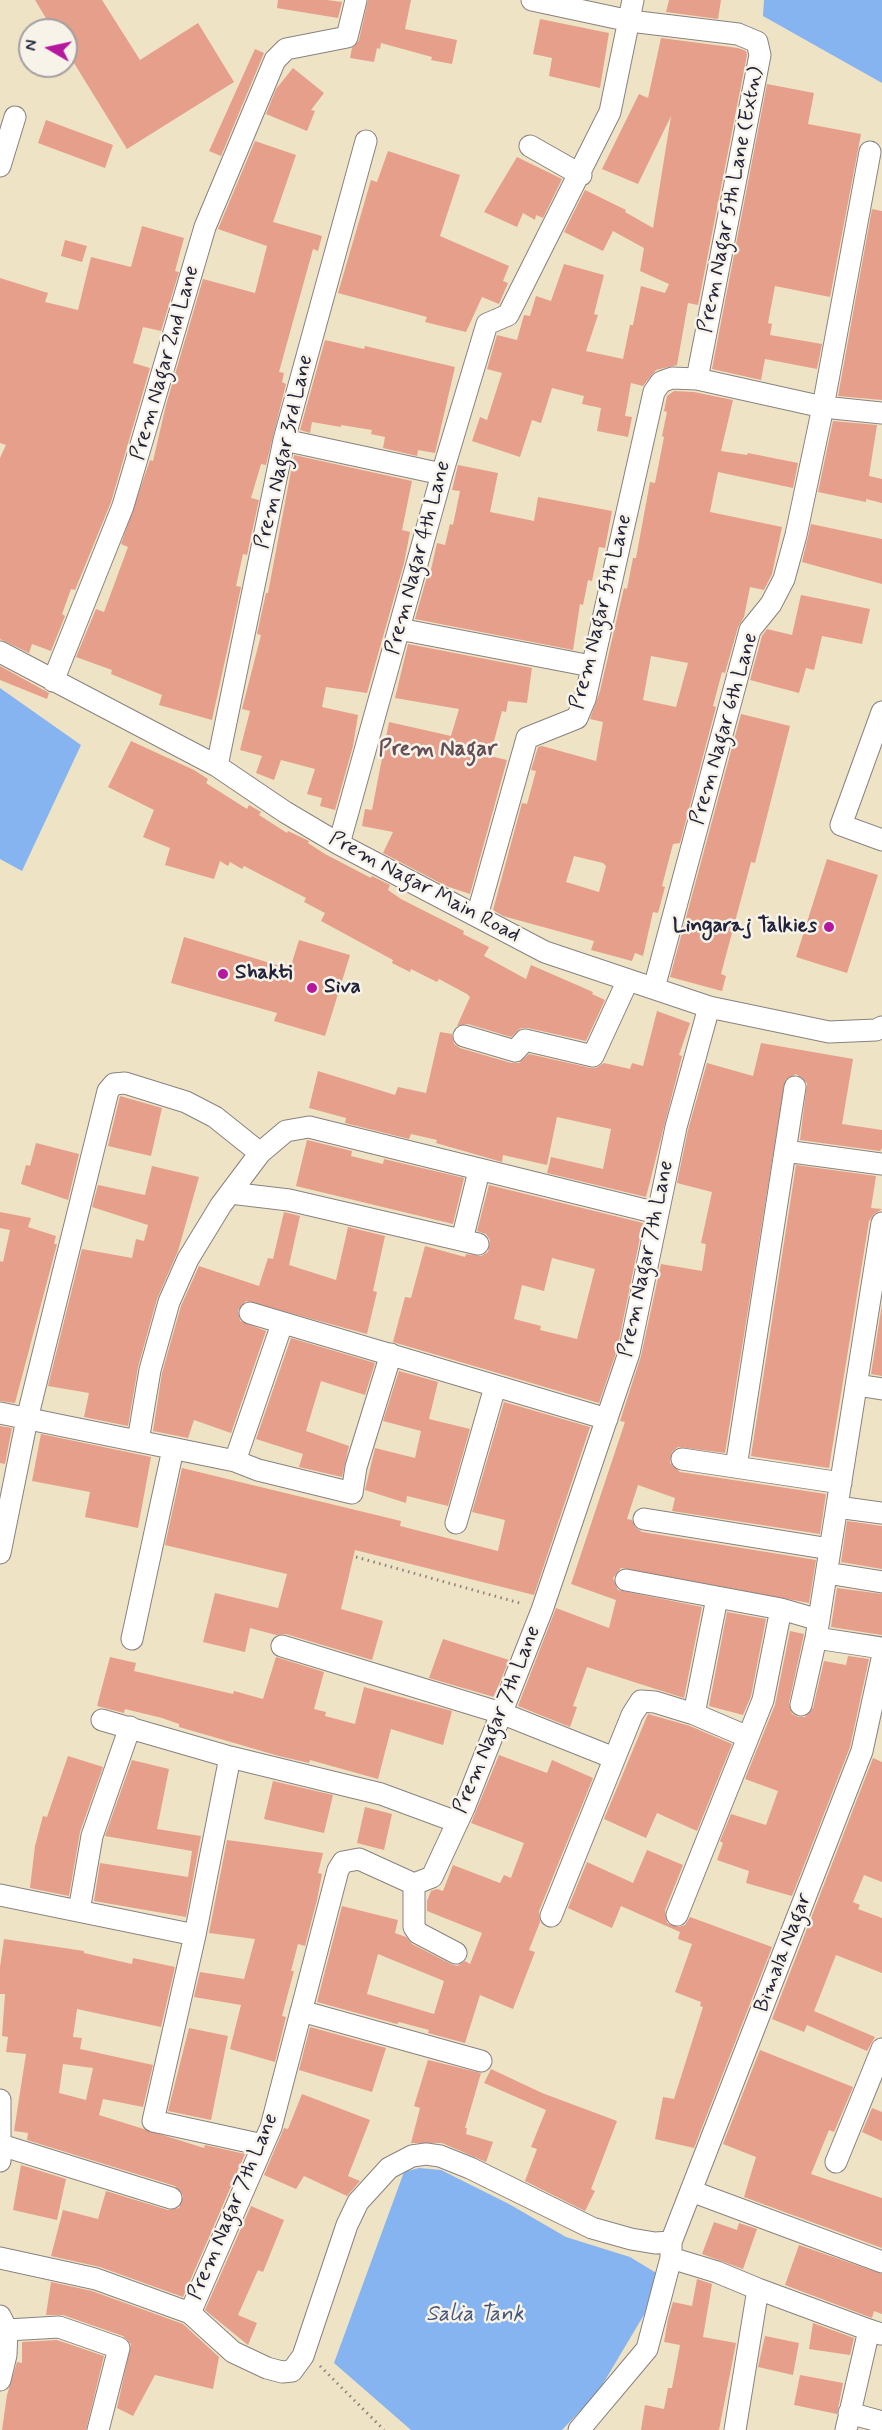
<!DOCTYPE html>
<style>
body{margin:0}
#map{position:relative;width:882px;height:2430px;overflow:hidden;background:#efe3c5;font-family:Mynerve,sans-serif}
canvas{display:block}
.north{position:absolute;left:18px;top:18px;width:60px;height:60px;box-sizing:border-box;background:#f7f3e8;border:2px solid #a29fa3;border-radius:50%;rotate:279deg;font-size:16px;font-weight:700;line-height:24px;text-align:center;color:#22223b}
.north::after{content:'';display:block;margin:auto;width:21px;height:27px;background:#b5179e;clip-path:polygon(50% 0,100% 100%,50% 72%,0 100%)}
</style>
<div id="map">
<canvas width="882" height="2430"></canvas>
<div class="north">N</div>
</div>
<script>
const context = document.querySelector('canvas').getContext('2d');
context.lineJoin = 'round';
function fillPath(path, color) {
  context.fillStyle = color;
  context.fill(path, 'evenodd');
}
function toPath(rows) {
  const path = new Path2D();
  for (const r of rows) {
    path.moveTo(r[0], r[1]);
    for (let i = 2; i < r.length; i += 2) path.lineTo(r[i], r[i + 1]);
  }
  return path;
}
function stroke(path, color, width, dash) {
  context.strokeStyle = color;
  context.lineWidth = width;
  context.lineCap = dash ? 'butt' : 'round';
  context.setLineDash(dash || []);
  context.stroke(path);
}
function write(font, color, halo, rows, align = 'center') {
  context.font = font + ' Mynerve,sans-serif';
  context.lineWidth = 5;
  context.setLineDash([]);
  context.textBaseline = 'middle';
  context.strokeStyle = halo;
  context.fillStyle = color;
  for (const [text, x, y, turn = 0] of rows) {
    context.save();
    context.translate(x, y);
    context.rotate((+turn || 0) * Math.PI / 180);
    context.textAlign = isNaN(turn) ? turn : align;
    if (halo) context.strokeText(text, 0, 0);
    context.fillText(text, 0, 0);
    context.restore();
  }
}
fillPath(toPath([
 [764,0,882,0,882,83,763,16],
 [0,688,81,745,22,871,0,859],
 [419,2168,441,2170,509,2204,566,2237,630,2257,658,2274,654,2298,598,2392,562,2430,411,2430,334,2363,404,2172]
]), '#86b4f0');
fillPath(toPath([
 [35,0,102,0,140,60,198,23,234,82,127,149,66,50,66,30,53,30],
 [278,0,327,0,342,2,338,18,277,8],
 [368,0,411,0,405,29,457,40,452,64,431,60,432,57,381,43,380,49,377,48,374,62,350,58,352,48,359,40],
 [669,0,721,0,718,19,666,12],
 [540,19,609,33,600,88,549,76,552,58,533,54],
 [661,38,738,48,746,51,747,55,698,305,688,303,677,365,656,370,643,386,631,383,625,416,632,417,628,437,597,431,601,408,582,404,584,396,552,388,541,423,532,420,520,457,472,441,480,417,487,420,502,373,487,369,497,335,517,340,524,315,530,316,536,296,551,301,564,264,604,275,594,314,598,315,586,351,623,359,630,325,633,325,641,286,665,293,669,284,640,271,644,248,613,231,603,251,564,232,585,190,626,210,625,212,653,228,671,116,638,184,602,169,639,94,648,98],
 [255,49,264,53,221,156,209,151],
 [293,68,324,93,311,110,315,111,307,131,266,114,276,89],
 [767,84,814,93,808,124,861,134,830,297,775,286,768,323,772,324,770,335,822,344,817,369,765,359,761,380,712,369],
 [46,120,113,145,105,168,38,143],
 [255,141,296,155,273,222,322,236,318,251,313,249,279,372,284,373,282,382,286,384,266,465,261,464,251,498,259,500,247,555,243,554,236,586,241,587,212,720,159,705,162,695,111,674,112,670,76,657,96,609,104,612,128,547,121,544,150,460,153,461,166,405,203,279,255,293,267,246,218,229],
 [388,151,460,175,440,236,509,266,503,281,508,283,499,304,482,297,466,332,425,322,427,317,338,293,371,180,377,182],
 [517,157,562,179,543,218,536,215,535,220,523,213,517,227,484,212],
 [872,209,882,211,882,400,838,396],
 [142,226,184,238,175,271,179,272,161,331,143,327,133,363,150,368,111,502,75,590,71,589,62,614,65,616,51,651,32,644,29,653,0,639,0,458,6,445,0,443,0,278,48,293,45,302,78,310,91,257,131,267],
 [65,240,87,246,82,262,61,256],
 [325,340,364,349,365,346,455,367,435,453,418,450,417,456,383,448,385,437,371,434,372,430,341,425,341,427,312,422,310,433,300,430],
 [674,391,694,392,733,400,721,451,747,455,748,453,798,463,793,488,718,472,710,512,782,527,772,574,764,590,750,587,744,617,738,627,725,673,722,672,713,706,716,707,680,843,673,844,662,886,665,887,658,913,653,912,643,956,635,953,632,961,591,950,594,941,503,916,493,910,522,803,527,804,536,771,531,770,538,747,542,746,596,761,603,722,590,719,600,691,624,588,627,589,633,558,636,558,650,482,655,483,664,437,662,436,667,412,664,411,667,396],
 [651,656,688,663,676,707,643,700],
 [574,856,603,863,606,866,599,892,566,882],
 [833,421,877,425,869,476,882,479,882,503,866,499,866,502,818,492],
 [294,455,412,481,402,530,410,532,404,563,367,693,326,687,322,707,358,715,353,746,335,810,320,806,322,798,307,794,315,769,281,760,274,780,256,773,262,756,240,750,250,711,242,709,261,635,257,634,266,593,268,593],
 [458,465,498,473,490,512,534,521,538,497,612,511,605,548,599,547,592,581,588,580,583,605,580,604,573,650,415,619,428,573,430,574,437,543,445,545,450,524,453,525,460,491,452,490],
 [811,524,882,539,882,584,802,562],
 [801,595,870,609,862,644,822,636,814,670,806,668,799,693,750,680,762,636,767,629,792,635],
 [408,644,532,668,527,703,508,701,506,712,502,711,490,756,507,760,470,894,446,886,383,853,393,832,362,826,365,809,372,810,389,722,451,736,459,709,395,698],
 [0,666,49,693,47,699,0,680],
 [741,714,790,726,755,863,751,862,721,974,726,976,722,991,670,977],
 [131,741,194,770,208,779,206,783,247,809,249,805,261,812,259,815,287,833,288,831,309,841,308,843,325,854,371,878,372,876,390,885,388,890,401,899,464,931,463,934,489,947,484,956,526,979,531,965,593,992,592,994,605,1000,586,1041,528,1028,521,1028,511,1037,468,1024,457,1026,470,997,467,994,439,979,437,982,411,969,410,972,392,963,393,960,321,921,325,913,304,902,306,898,244,866,242,869,230,862,228,866,220,861,214,879,165,865,170,848,143,837,154,810,108,787],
 [827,859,878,875,847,973,796,957],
 [184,937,290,969,299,940,350,955,325,1036,274,1021,277,1013,171,983],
 [657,1011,690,1023,679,1055,682,1056,646,1197,547,1173,551,1157,603,1169,611,1129,557,1117,547,1165,503,1155,502,1162,436,1143,437,1140,411,1134,409,1139,345,1123,346,1118,309,1108,318,1071,395,1095,398,1087,426,1093,440,1032,452,1034,454,1044,460,1048,511,1063,519,1063,529,1054,591,1068,596,1068,604,1063,630,1069,632,1063,643,1066],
 [761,1043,853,1059,842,1124,882,1130,882,1148,880,1151,800,1140,807,1083,796,1074,785,1080,725,1453,678,1447,672,1452,670,1463,680,1472,826,1494,820,1534,672,1511,675,1498,638,1485,627,1519,632,1520,636,1528,642,1532,816,1560,809,1603,621,1568,613,1578,618,1590,702,1607,684,1698,587,1667,573,1706,577,1707,570,1727,518,1706,556,1608,609,1628,616,1600,571,1584,625,1422,620,1421,641,1356,661,1264,702,1271,706,1244,701,1243,712,1192,677,1183,688,1130,707,1063,753,1076],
 [120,1096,162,1108,151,1156,108,1146],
 [307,1140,352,1151,351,1156,383,1164,384,1159,464,1178,453,1224,296,1186],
 [36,1143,79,1154,68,1200,21,1184,26,1165,30,1166],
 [796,1165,876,1176,871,1208,882,1209,873,1215,869,1221,829,1468,751,1456],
 [152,1166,199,1177,178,1251,157,1299,138,1367,128,1426,84,1417,89,1393,48,1386,82,1249,132,1258,136,1239,144,1241,148,1225,92,1207,98,1185,145,1195],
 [489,1185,643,1223,617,1350,599,1403,393,1342,405,1297,411,1298,425,1246,465,1257,466,1254,481,1256,488,1252,490,1240,486,1234,477,1231],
 [552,1258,595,1269,577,1339,540,1330,541,1326,514,1319,522,1285,544,1291],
 [0,1212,31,1218,28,1227,56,1236,54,1244,57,1244,15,1403,0,1401,0,1261,3,1262,10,1230,0,1228],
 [284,1212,300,1216,289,1265,336,1280,348,1227,385,1236,373,1291,377,1292,367,1334,246,1301,238,1310,240,1321,266,1331,231,1433,194,1420,188,1438,153,1431,162,1373,181,1306,199,1266,259,1286,268,1258,273,1259],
 [882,1304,882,1376,871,1374],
 [291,1338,375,1363,365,1395,321,1381,306,1431,349,1446,342,1477,299,1467,303,1454,256,1439],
 [399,1371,438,1382,429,1419,470,1429,448,1506,407,1496,406,1503,365,1490,375,1448,415,1458,421,1431,383,1421],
 [504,1402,590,1427,534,1595,355,1550,341,1609,383,1621,372,1660,286,1634,276,1635,250,1628,245,1652,203,1642,215,1593,278,1608,287,1574,165,1545,182,1468,401,1521,400,1526,498,1551,505,1520,472,1512],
 [0,1426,12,1428,5,1464,0,1463],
 [41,1434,151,1457,138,1528,85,1517,90,1492,32,1481],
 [847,1521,882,1526,882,1569,841,1562],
 [837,1588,882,1594,882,1635,831,1627],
 [727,1612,766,1619,751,1696,743,1715,709,1706],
 [790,1631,804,1634,789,1703,792,1714,798,1717,805,1717,813,1708,824,1661,846,1665,848,1656,869,1659,850,1747,792,1896,746,1883,749,1871,717,1860,723,1843,720,1841,731,1814,766,1825,778,1791,745,1779,775,1705],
 [443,1639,509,1660,494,1697,429,1678],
 [110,1657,136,1663,134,1671,233,1694,234,1691,263,1699,276,1657,324,1672,314,1709,326,1712,325,1716,355,1724,364,1687,452,1711,443,1745,391,1729,378,1779,310,1760,309,1763,279,1756,179,1727,179,1724,162,1718,125,1709,124,1713,97,1706],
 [648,1714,690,1726,732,1744,697,1831,657,1813,646,1838,604,1819],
 [499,1755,547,1773,552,1760,593,1778,539,1911,540,1922,529,1950,535,1952,513,2009,480,1995,465,2043,428,2033,429,2030,399,2022,397,2024,317,2002,342,1906,398,1920,395,1933,406,1937,412,1944,451,1964,457,1966,465,1961,470,1964,482,1933,427,1911,427,1901,431,1891,437,1889,443,1891,453,1865,500,1883,504,1875,511,1878,524,1843,471,1823],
 [378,1954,444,1981,434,2014,367,1994],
 [68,1756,103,1767,80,1832,69,1896,30,1888,35,1846,43,1816,47,1817],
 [873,1758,882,1762,882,1882,864,1875,853,1902,860,1905,858,1909,882,1918,882,1973,836,1955,814,2011,875,2037,867,2051,807,2025,804,2032,772,2019],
 [132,1760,169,1769,157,1829,201,1836,186,1917,94,1901,100,1863,188,1877,192,1851,105,1836],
 [273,1781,333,1795,324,1833,264,1819],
 [365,1807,392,1814,384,1850,357,1843],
 [227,1840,323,1853,318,1873,322,1874,317,1900,305,1946,298,1944,291,1971,294,1971,282,2016,286,2017,275,2062,230,2049,241,2005,194,1997,200,1972,244,1979,255,1939,209,1933],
 [647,1850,683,1865,665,1910,667,1923,679,1927,685,1925,690,1917,772,1947,694,2148,655,2139,663,2097,674,2099,703,2007,700,2006,701,2002,675,1992,692,1944,678,1939,680,1932,621,1906,612,1928,568,1908,587,1862,633,1883],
 [4,1939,84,1951,84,1953,132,1964,133,1958,175,1967,161,2027,77,2009,73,2037,82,2038,80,2049,153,2065,143,2107,103,2099,99,2115,204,2148,205,2145,245,2154,183,2297,100,2267,51,2256,63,2210,98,2219,106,2191,168,2210,179,2208,183,2196,175,2186,27,2140,28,2133,14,2131,26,2054,6,2052,8,2037,2,2036,5,1994,0,1994,0,1967],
 [63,2064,93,2068,86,2100,59,2093],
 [310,2027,386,2048,372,2092,299,2070],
 [189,2028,228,2036,211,2120,168,2111],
 [760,2050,853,2087,834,2132,829,2130,811,2174,882,2198,882,2248,744,2197,756,2157,723,2144],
 [428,2060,481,2073,465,2128,467,2128,466,2134,493,2142,486,2162,442,2143,411,2143,420,2108,414,2106],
 [491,2069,542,2093,617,2121,591,2189,595,2191,585,2211,525,2181,537,2149,531,2147,546,2110,484,2083],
 [302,2094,370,2120,348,2176,360,2181,347,2196,304,2176,296,2189,264,2175,284,2128,288,2129],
 [872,2108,882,2112,882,2141,862,2132],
 [21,2165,66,2179,57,2220,13,2210],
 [251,2206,284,2220,263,2272,258,2270,238,2315,257,2323,248,2345,205,2310],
 [714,2222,737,2230,739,2223,757,2229,743,2269,702,2254],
 [799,2245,882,2274,882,2314,874,2311,872,2318,785,2285],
 [697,2279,712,2284,703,2337,736,2343,719,2430,641,2430,645,2405,664,2409,668,2388,672,2388,680,2345,664,2342,668,2319,673,2302,692,2306],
 [51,2282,92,2291,183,2324,219,2357,213,2389,155,2375,133,2416,117,2408,131,2344,123,2336,63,2315,46,2315],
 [813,2323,854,2338,850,2355,809,2349],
 [765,2336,799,2343,793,2375,758,2367],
 [57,2340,104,2356,86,2430,2,2430,7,2395,17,2362,22,2363,22,2342],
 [800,2375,843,2383,837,2414,794,2405]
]), '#e59f8a');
const minor = toPath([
 [532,0,630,21,738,34,757,42,760,55,697,379],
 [530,146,581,175],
 [0,166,15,117],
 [284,440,442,474],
 [399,629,591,666],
 [0,652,217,766,285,812,339,844,545,952,709,1007,829,1032,876,1030,882,1027],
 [53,681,123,506,205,227,275,60,286,49,347,37,356,0],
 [882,712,841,825,882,840],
 [217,766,284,440,366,141],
 [339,844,442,474,487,324,508,315,610,112,633,0],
 [477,916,527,738,577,718,585,699,654,392,661,382,672,378,697,379,823,407,882,413],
 [654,988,750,630,771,604,784,579,796,535,823,407,870,152],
 [464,1036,515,1051,525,1040,593,1056,628,980],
 [785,1151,882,1164],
 [230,1193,289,1200,478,1244],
 [462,1240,479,1171],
 [250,1313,607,1419],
 [857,1385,882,1389],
 [0,1413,235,1461,258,1470,352,1493,356,1467,391,1354],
 [138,1441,150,1370,169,1302,188,1259,221,1205,260,1153,286,1131,309,1127,657,1213],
 [682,1459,841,1483],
 [235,1461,282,1324],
 [736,1467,795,1087],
 [837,1507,882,1513],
 [644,1519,830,1549],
 [456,1523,495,1387],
 [0,1553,27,1419,108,1091,114,1084,125,1083,186,1102,215,1117,260,1153],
 [827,1573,882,1582],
 [626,1580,781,1609,819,1620],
 [816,1638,882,1648],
 [132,1639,173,1449],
 [282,1646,501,1713,614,1758],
 [801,1705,816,1638,882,1223],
 [694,1714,717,1598],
 [102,1720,230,1757,381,1794,457,1822],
 [230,1757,195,1935,153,2121,263,2145],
 [414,1884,414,1927,418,1933,456,1953],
 [0,1895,195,1935],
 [79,1911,92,1836,130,1727],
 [677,1915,763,1700,781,1609],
 [551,1916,632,1715,641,1701,655,1702,694,1714,748,1737],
 [301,2011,481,2061],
 [0,2100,0,2161],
 [1,2145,171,2198],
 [836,2162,882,2049],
 [691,2191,882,2262],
 [0,2258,96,2279,190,2313,233,2352,267,2368,282,2372,292,2371,303,2356,347,2225,358,2202,389,2168,412,2156,426,2154,440,2156,470,2168,592,2228,631,2239,655,2243,671,2242],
 [758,2289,869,2330],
 [190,2313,271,2127,338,1870,343,1862,359,1859,414,1884,432,1877,464,1808,542,1610,629,1353,676,1127,709,1007],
 [0,2316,7,2330,6,2355,0,2380],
 [7,2330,59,2327,119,2348,98,2430],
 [849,2413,882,2422],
 [579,2430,647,2349,671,2258],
 [735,2430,758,2289,717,2272,671,2258,671,2242,862,1751,882,1659],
 [846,2430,869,2330,881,2334]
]);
stroke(minor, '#888280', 23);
stroke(toPath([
 [356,1557,523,1604],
 [320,2366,384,2430]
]), '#888280', 3, [1.5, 4.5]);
stroke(minor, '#fff', 21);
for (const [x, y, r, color] of [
 [829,927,6,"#b5179e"],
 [223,974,6,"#b5179e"],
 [312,988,6,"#b5179e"]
]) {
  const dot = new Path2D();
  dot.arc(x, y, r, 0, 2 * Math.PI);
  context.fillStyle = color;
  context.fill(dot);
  stroke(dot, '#f7f3e8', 2);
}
write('21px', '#22223b', '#f7f3e8', [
 ["Prem Nagar 5th Lane (Extn)",732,200,-79],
 ["Prem Nagar 2nd Lane",166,363,-74],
 ["Prem Nagar 3rd Lane",285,452,-77],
 ["Prem Nagar 4th Lane",419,558,-75],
 ["Prem Nagar 5th Lane",602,612,-76],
 ["Prem Nagar 6th Lane",725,729,-74],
 ["Prem Nagar Main Road",424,888,28],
 ["Prem Nagar 7th Lane",647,1259,-78],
 ["Prem Nagar 7th Lane",498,1720,-68],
 ["Bimala Nagar",784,1953,-69],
 ["Prem Nagar 7th Lane",234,2207,-67]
]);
write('bold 21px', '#22223b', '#f7f3e8', [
 ["Lingaraj Talkies",817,927,"right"],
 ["Shakti",235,974],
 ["Siva",324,988]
], 'left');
write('bold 22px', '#664e57', '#f7f3e8', [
 ["Prem Nagar",438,750]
]);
write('italic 22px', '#45557a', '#f7f3e8', [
 ["Salia Tank",475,2315]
]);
</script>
